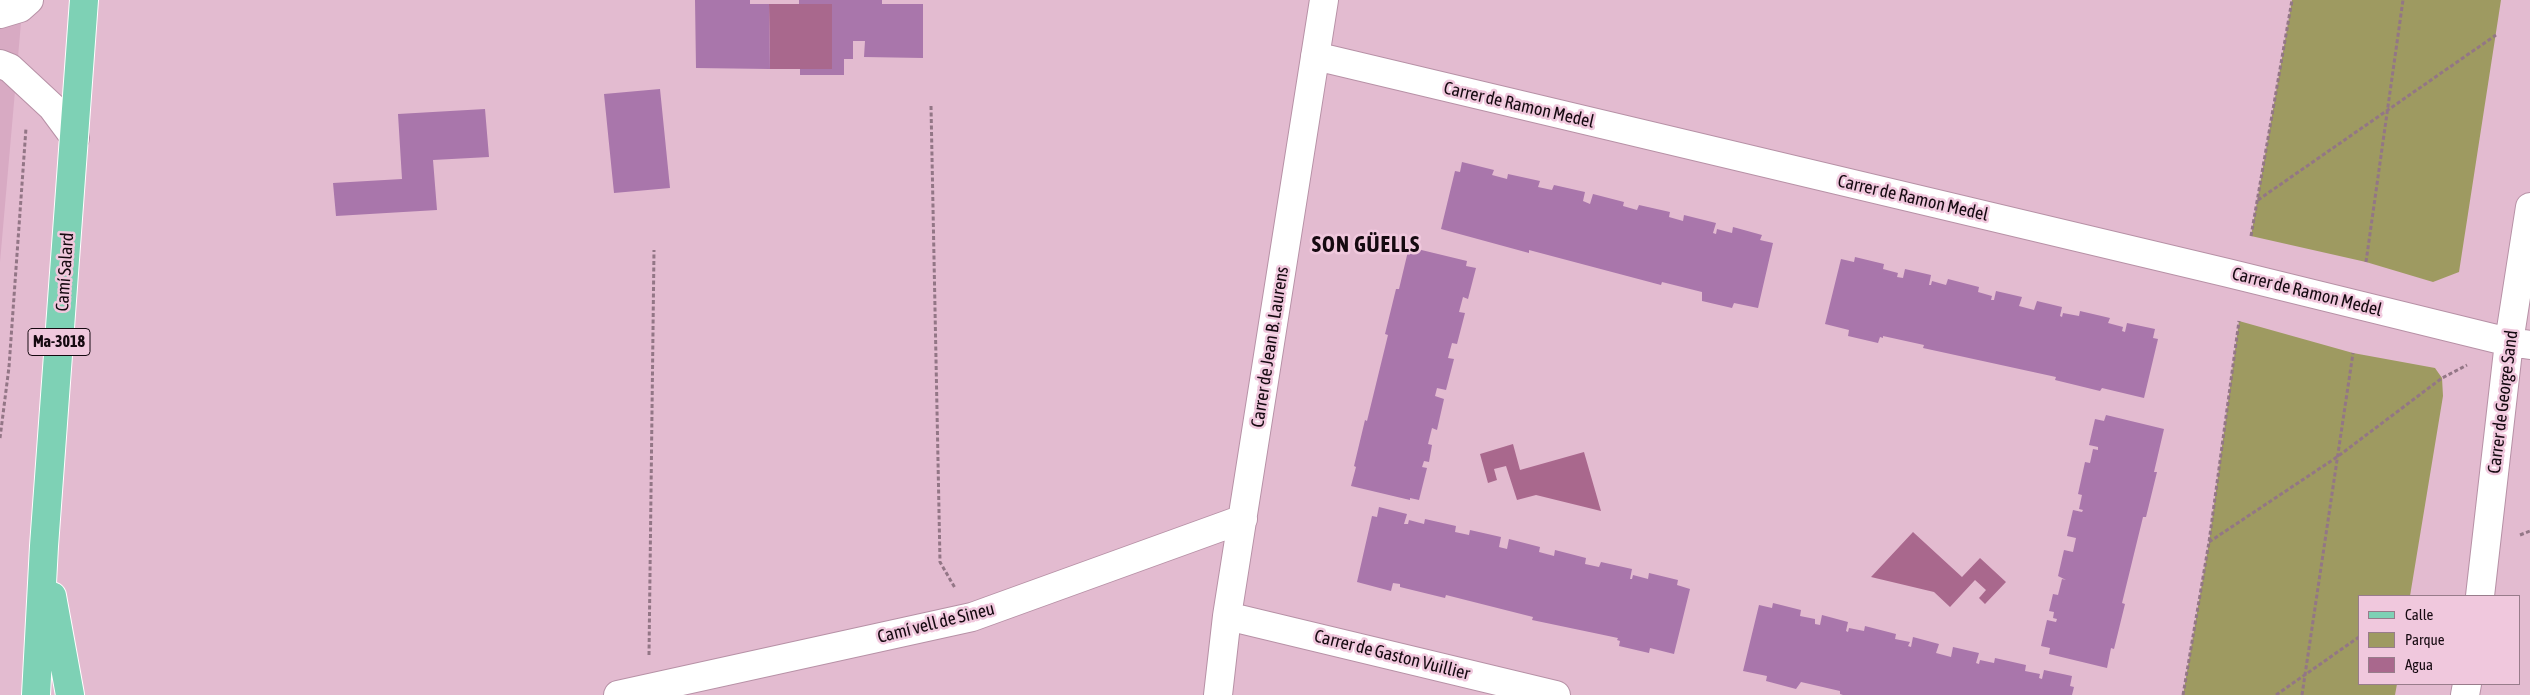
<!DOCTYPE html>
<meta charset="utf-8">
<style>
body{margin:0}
#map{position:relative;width:2530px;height:695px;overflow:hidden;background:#e3bbd0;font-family:"Asap Condensed",sans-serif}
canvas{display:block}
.legend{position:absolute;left:2358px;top:595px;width:162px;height:90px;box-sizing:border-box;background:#f0c8dd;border:1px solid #987c8b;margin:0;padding:6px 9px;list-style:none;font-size:15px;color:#150910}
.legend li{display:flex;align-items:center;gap:10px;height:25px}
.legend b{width:25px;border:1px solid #987c8b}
</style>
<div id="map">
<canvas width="2530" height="695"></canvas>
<ul class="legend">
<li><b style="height:6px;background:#7ed1b5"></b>Calle</li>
<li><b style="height:14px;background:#9e9a61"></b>Parque</li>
<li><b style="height:14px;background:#a9688d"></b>Agua</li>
</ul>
</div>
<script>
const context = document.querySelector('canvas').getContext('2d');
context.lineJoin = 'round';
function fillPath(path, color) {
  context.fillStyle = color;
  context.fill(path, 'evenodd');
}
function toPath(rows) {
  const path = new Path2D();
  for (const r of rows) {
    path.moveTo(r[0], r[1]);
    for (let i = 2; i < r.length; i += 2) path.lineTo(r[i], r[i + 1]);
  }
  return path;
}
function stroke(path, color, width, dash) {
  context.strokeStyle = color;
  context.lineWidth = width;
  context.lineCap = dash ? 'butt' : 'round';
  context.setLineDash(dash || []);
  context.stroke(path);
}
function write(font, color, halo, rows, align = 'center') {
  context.font = font + ' "Asap Condensed",sans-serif';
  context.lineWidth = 5;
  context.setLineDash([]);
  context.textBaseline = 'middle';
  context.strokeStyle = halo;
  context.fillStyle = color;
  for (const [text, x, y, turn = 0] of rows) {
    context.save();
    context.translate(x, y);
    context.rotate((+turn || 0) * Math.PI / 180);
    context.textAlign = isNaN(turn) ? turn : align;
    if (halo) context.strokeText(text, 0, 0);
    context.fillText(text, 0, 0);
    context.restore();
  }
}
fillPath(toPath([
 [0,0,23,0,0,262]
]), '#d8aac3');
fillPath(toPath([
 [2292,0,2501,0,2459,272,2433,282,2366,262,2251,236],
 [2239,321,2353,353,2435,368,2442,378,2443,396,2410,596,2359,596,2359,684,2397,684,2395,695,2183,695,2209,542]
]), '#9e9a61');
fillPath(toPath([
 [769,4,832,4,832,69,770,69],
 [1513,444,1520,470,1584,452,1601,511,1536,495,1517,500,1506,466,1494,469,1497,480,1488,483,1480,454],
 [1913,532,1962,577,1980,558,2006,582,1985,604,1979,598,1986,590,1975,580,1950,607,1934,592,1871,577]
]), '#a9688d');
fillPath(toPath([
 [695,0,750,0,750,4,769,4,770,69,696,68],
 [799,0,882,0,882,4,923,4,923,58,864,57,865,41,853,41,853,59,844,59,844,75,800,75,800,69,832,69,832,4,799,4],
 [660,89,670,188,614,193,604,94],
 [485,109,489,157,433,160,437,210,336,216,333,183,402,179,398,114],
 [1462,162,1494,170,1492,175,1507,179,1508,174,1540,181,1538,187,1552,190,1554,185,1585,192,1583,201,1590,204,1593,194,1624,202,1623,206,1637,210,1639,205,1670,212,1669,217,1683,221,1684,215,1716,223,1713,233,1716,234,1717,229,1732,233,1733,227,1762,235,1760,240,1773,243,1758,308,1734,303,1732,308,1702,301,1702,292,1662,282,1661,285,1529,250,1529,253,1441,229,1455,171,1460,172],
 [1409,247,1467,261,1466,266,1476,268,1468,299,1463,297,1459,312,1465,313,1457,344,1452,343,1448,358,1454,359,1446,390,1437,388,1435,396,1444,399,1437,430,1432,428,1428,444,1432,445,1429,462,1424,461,1422,467,1427,468,1419,500,1410,498,1410,500,1351,486,1356,467,1354,466,1365,420,1367,421,1388,335,1385,334,1396,289,1399,289],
 [1855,257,1884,264,1883,269,1898,273,1897,277,1903,278,1905,269,1931,275,1929,285,1931,285,1932,281,1946,285,1948,279,1979,287,1978,292,1992,296,1991,300,1994,300,1996,291,2022,297,2019,306,2034,310,2037,301,2062,307,2060,316,2062,317,2063,313,2079,316,2080,311,2110,318,2108,323,2123,327,2122,331,2125,332,2127,323,2155,329,2153,338,2158,339,2144,398,2102,388,2100,391,2055,380,2056,377,1923,348,1924,345,1883,336,1883,338,1880,337,1878,343,1848,336,1849,330,1825,324,1841,259,1854,262],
 [2106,415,2164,429,2154,472,2157,472,2146,517,2143,517,2122,603,2125,604,2114,649,2111,648,2107,668,2049,654,2050,648,2041,646,2047,620,2056,622,2057,619,2053,618,2054,612,2049,611,2053,594,2058,595,2062,579,2066,580,2058,576,2064,550,2073,552,2076,538,2067,536,2073,510,2082,512,2083,510,2079,509,2082,495,2078,494,2085,462,2090,463,2093,449,2098,450,2098,447,2089,445,2095,419,2104,421],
 [1379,507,1407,514,1404,524,1408,524,1409,520,1424,524,1425,519,1456,526,1455,532,1469,535,1470,530,1501,537,1499,547,1507,549,1509,539,1540,547,1539,552,1554,556,1555,550,1586,558,1585,564,1599,567,1601,562,1632,569,1630,579,1632,579,1633,575,1648,579,1649,573,1678,580,1677,585,1690,589,1674,654,1650,648,1649,653,1619,646,1620,641,1617,640,1618,638,1532,620,1533,617,1446,595,1445,598,1400,587,1400,584,1393,583,1391,591,1357,582,1372,516,1377,517],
 [1773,603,1801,610,1800,616,1815,619,1815,624,1820,625,1822,615,1848,622,1846,631,1848,632,1849,628,1864,631,1865,626,1896,634,1895,639,1910,642,1908,646,1911,647,1913,637,1939,644,1936,653,1951,657,1953,647,1979,653,1976,663,1979,664,1980,660,1994,663,1995,658,2026,665,2025,671,2040,674,2039,678,2042,679,2044,670,2072,676,2070,686,2074,687,2072,695,1843,695,1840,694,1840,691,1801,682,1796,689,1766,681,1767,676,1743,671,1759,605,1772,608]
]), '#a976ab');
const street = toPath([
 [0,14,20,8,29,0],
 [1315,56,2228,273,2509,342,2530,345],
 [0,64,10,68,52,107,75,138],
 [2480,596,2509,342,2530,207],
 [1227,616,1556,695],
 [618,695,972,617,1243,519],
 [1218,695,1227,616,1324,0],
 [2465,695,2467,684]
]);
const primary = toPath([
 [52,596,70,695],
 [36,695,44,546,84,0]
]);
stroke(street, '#b791a6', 30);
stroke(primary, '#fff', 30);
stroke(toPath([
 [931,106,940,562,955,588],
 [2258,200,2496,35],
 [2251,236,2292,0],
 [2366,262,2403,0],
 [0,438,9,367,26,128],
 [2520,535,2530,531],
 [2209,542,2337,457,2442,378,2467,365],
 [649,655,654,250],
 [2183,695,2209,542,2239,321],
 [2276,695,2359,637],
 [2302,695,2353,353]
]), '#937686', 3, [4, 2.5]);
stroke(street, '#fff', 28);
stroke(primary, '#7ed1b5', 28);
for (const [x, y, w] of [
 [59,342,62]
]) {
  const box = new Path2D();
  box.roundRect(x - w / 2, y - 13.5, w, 27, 4);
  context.fillStyle = '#f0c8dd';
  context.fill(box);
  stroke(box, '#150910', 1);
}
write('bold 16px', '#150910', null, [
 ["Ma-3018",59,342]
]);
write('18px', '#150910', '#f0c8dd', [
 ["Carrer de Ramon Medel",1519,105,13],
 ["Carrer de Ramon Medel",1913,198,13],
 ["Camí Salard",65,272,-86],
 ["Carrer de Ramon Medel",2307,292,14],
 ["Carrer de Jean B. Laurens",1270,347,-81],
 ["Carrer de George Sand",2503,402,-83],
 ["Camí vell de Sineu",936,623,-14],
 ["Carrer de Gaston Vuillier",1392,655,14]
]);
context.letterSpacing = '1px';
write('bold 22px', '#150910', '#f0c8dd', [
 ["SON GÜELLS",1366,245]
]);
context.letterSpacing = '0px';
</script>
